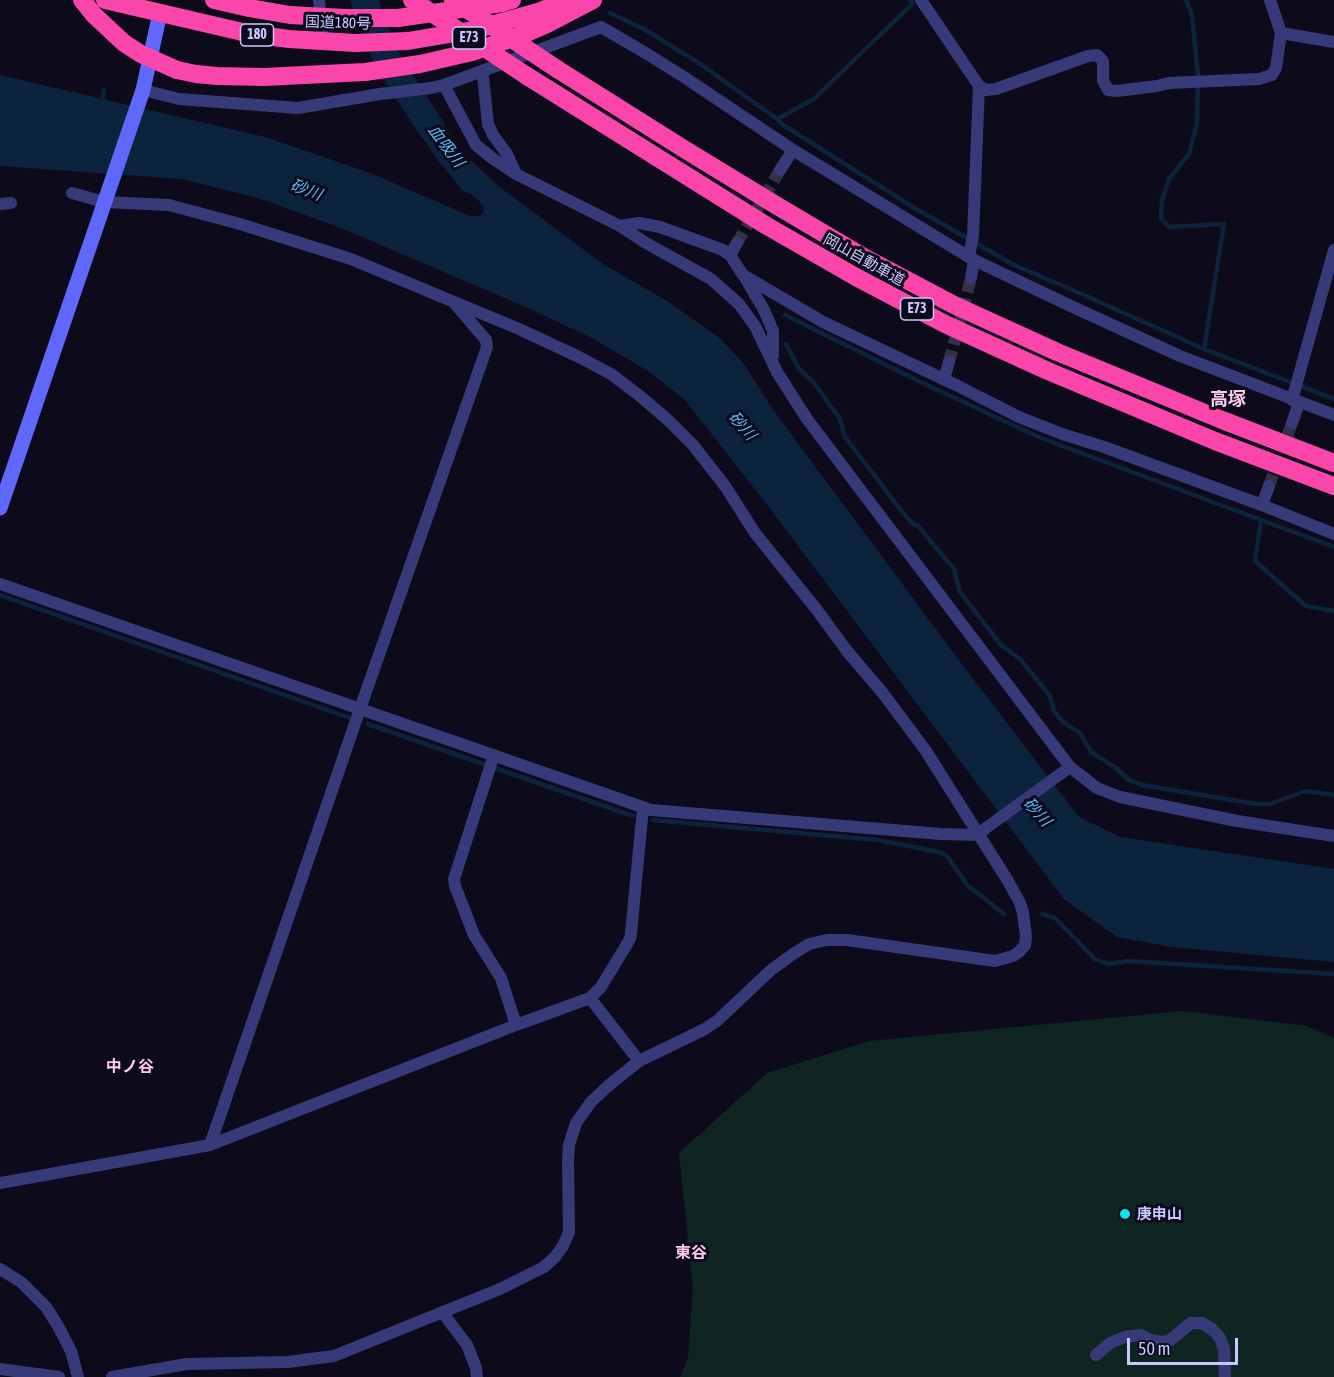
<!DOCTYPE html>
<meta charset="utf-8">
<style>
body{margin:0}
#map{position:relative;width:1334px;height:1377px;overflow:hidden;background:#0d0b1b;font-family:"Asap Condensed",sans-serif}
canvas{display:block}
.scale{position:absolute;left:1127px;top:1338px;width:111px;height:27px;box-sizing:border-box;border:3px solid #c9c7fe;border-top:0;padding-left:8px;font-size:18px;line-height:21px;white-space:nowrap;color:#c9c7fe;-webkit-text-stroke:4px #0d0b1b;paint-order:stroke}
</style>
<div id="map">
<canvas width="1334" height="1377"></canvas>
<div class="scale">50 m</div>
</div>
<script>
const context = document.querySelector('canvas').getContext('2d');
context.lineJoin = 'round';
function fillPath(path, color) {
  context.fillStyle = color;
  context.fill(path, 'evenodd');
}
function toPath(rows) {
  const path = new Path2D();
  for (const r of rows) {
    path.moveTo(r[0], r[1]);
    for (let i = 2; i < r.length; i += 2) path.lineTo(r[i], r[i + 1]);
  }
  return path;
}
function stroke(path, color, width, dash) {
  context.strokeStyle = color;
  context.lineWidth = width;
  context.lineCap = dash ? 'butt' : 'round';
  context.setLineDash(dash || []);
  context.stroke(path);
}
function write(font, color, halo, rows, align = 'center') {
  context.font = font + ' "Asap Condensed","Noto Sans JP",sans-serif';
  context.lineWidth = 6;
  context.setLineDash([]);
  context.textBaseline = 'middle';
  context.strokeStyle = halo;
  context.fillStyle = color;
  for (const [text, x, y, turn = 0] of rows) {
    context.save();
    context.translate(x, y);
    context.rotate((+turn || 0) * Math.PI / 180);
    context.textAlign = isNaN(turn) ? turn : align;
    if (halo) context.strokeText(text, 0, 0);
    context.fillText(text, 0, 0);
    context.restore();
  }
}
fillPath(toPath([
 [1183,1011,1307,1026,1334,1038,1334,1377,680,1377,688,1358,693,1289,679,1153,767,1073,869,1041]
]), '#0f2522');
fillPath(toPath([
 [0,75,265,137,370,173,470,216,480,216,483,213,484,208,480,202,471,194,463,191,437,159,398,101,423,98,460,150,497,185,603,264,667,301,721,339,744,364,774,411,958,659,1079,817,1120,837,1334,869,1334,962,1172,947,1117,937,1064,899,768,506,685,400,648,371,592,338,521,305,341,228,261,199,182,179,0,166]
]), '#0c233e');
stroke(toPath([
 [911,0,912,4,814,99,777,119,783,125,913,207,1014,265,1075,291,1204,349,1334,399],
 [1186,0,1192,15,1198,76,1197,124,1189,154,1169,179,1162,200,1161,219,1169,227,1224,224,1204,349],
 [610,13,644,29,699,63,777,119],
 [102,103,104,90],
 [785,315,931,387,1041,438,1261,520,1255,561,1306,606,1334,611],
 [786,344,799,369,815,384,840,419,845,437,903,513,912,523,918,526,954,569,960,592,1001,645,1021,660,1050,696,1054,711,1063,722,1080,733,1091,752,1116,768,1129,780,1142,785,1256,804,1270,804,1305,791,1334,795],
 [1261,520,1334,547],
 [0,595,350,718],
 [368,724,633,816],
 [653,820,878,840,939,852,947,856,967,885,1004,914],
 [1042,914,1055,918,1095,959,1109,964,1128,961,1334,974]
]), '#0c233e', 4.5);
stroke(toPath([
 [364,0,386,58,432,129]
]), '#0c233e', 27);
stroke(toPath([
 [737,243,780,170],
 [949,362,971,278],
 [1269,486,1292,423]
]), '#333148', 12, [12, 6]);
stroke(toPath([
 [319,0,323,41],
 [921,0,979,86,986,90,996,89,1088,56,1097,55,1103,61,1103,80,1108,90,1117,91,1157,86,1169,83,1259,79,1272,75,1276,68,1281,33,1334,42],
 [1270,0,1281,33],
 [483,76,488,124,493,135,507,154,516,174],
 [444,85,476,145,492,158,516,174,620,226,646,243,711,279,739,304,755,326,777,372,807,419,1070,767,1097,788,1120,797,1237,821,1334,836],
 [143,90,179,99,298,108,380,94,431,88,444,85,601,27,644,52,684,77,793,150,974,260,1075,308,1180,356,1334,415],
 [780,170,793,150],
 [72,193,104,202,169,205,240,224,351,259,519,329,579,357,611,374,640,396,668,420,693,445,725,486,755,533,817,610,847,651,882,692,926,751,1008,881,1020,903,1023,913,1026,936,1025,945,1019,952,1013,956,995,961,847,940,827,940,809,944,793,954,771,970,717,1021,703,1030,639,1061,608,1086,591,1102,576,1123,569,1145,568,1160,569,1232,563,1246,555,1257,544,1267,500,1289,334,1356,288,1362,187,1364,112,1377],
 [0,204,11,203],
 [620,226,639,223,660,227,723,250,730,255,743,275,823,322,958,386,1019,417,1062,434,1104,447,1262,505,1334,534],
 [730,255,737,243],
 [969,256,973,236,979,86],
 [744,276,764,310,773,331,773,356],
 [971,278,974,260],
 [944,379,949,362],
 [1292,400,1334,250],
 [1292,423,1299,403],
 [1262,505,1269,486],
 [0,584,651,810,941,834,979,835,986,828,1070,767],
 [494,755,454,879,455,886,474,935,501,978,516,1025],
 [590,998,639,1061],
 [210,1145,360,709,487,347,486,340,456,305],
 [0,1183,210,1145,516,1025,590,998,601,987,630,939,631,933,643,808],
 [0,1269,21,1282,46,1307,58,1326,71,1351,78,1377],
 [442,1312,467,1345,476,1368,477,1377],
 [1096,1355,1110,1343,1125,1337,1141,1335,1150,1340,1161,1342,1169,1341,1191,1323,1202,1323,1212,1329,1220,1338,1224,1349,1225,1377],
 [0,1369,59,1377]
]), '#373a79', 12);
stroke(toPath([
 [0,508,143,90,160,13]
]), '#6068fb', 15);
stroke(toPath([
 [105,0,251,34,289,39,355,43,408,41,473,30,538,12,568,0],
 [214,0,249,8,290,15,345,18,398,18,502,3,512,0],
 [557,69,684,149,779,207,867,259,954,305,1057,352,1222,420,1334,463],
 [177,70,196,74,217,76,264,77,365,72,420,64,472,52,522,35,547,24,593,0],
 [527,76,767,226,856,277,945,324,1048,371,1215,441,1334,486]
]), '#fa45aa', 18);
stroke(toPath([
 [82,0,94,15,124,43,141,54,177,70],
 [412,0,527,76],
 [453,0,557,69]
]), '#fa45aa', 18);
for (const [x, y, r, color] of [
 [1125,1214,6,"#06e5ea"]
]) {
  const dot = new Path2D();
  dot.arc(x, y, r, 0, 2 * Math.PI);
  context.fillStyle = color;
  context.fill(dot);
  stroke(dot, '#0d0b1b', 2);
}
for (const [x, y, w] of [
 [257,35,33],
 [469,38,33],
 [917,309,33]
]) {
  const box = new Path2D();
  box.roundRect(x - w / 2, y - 11, w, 22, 4.5);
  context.fillStyle = '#0d0b1b';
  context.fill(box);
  stroke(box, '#c9c7fe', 1.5);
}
write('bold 14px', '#c9c7fe', null, [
 ["180",257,35],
 ["E73",469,38],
 ["E73",917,309]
]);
write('15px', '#c9c7fe', '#0d0b1b', [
 ["国道180号",338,23,2],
 ["岡山自動車道",864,260,29]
]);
write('bold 15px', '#c9c7fe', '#0d0b1b', [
 ["庚申山",1137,1214]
], 'left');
write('italic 16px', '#57bcfb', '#0d0b1b', [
 ["血吸川",446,146,53],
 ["砂川",306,190,21],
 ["砂川",742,426,49],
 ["砂川",1037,812,48]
]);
write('bold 16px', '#fec9ee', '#0d0b1b', [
 ["中ノ谷",130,1067],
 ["東谷",691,1253]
]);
write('bold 18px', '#fec9ee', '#0d0b1b', [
 ["高塚",1228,399]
]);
</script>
